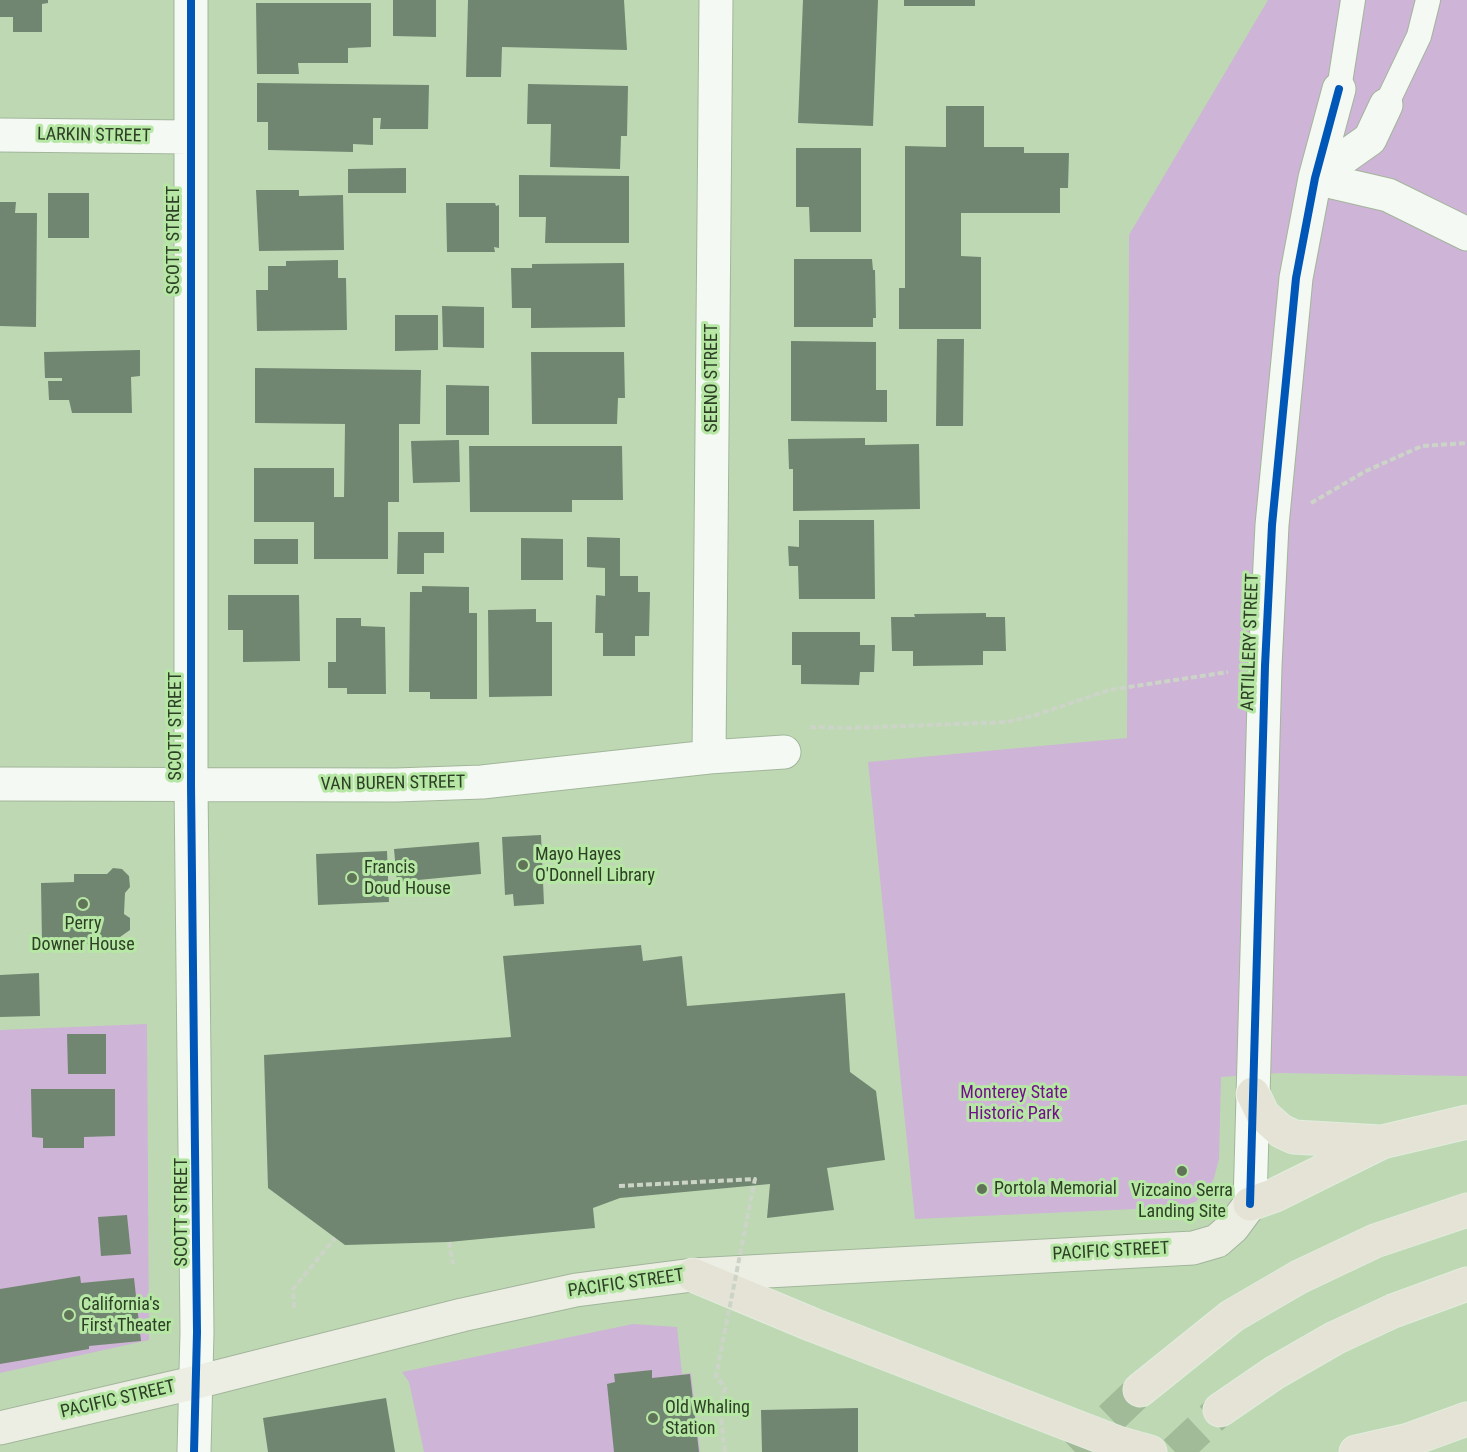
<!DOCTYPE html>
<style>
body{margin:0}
canvas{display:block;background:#bed8b4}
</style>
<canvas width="1467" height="1452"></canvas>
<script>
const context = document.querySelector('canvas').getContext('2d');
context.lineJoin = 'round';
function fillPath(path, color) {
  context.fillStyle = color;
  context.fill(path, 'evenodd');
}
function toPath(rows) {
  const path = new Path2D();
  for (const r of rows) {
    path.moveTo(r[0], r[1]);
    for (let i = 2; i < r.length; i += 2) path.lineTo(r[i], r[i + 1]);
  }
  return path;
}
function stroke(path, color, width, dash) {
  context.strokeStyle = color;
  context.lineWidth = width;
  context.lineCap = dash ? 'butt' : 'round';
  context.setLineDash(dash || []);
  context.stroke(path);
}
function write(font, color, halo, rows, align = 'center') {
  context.font = font + ' "Roboto Condensed",sans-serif';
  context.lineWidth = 6;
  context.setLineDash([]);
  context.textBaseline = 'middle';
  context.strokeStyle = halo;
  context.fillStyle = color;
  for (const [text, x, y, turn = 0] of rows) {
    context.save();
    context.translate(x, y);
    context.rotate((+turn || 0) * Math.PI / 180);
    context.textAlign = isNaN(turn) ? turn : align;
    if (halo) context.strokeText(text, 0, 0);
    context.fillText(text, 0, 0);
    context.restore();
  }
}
fillPath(toPath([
 [1268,0,1467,0,1467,1076,1279,1073,1221,1077,1219,1159,1214,1178,1208,1190,1195,1202,1180,1207,915,1219,868,762,1127,738,1129,235],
 [147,1024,149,1340,0,1373,0,1030],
 [633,1324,677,1327,682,1374,691,1373,700,1452,424,1452,409,1382,402,1372]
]), '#ceb4d6');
fillPath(toPath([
 [0,0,48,0,48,3,42,4,42,32,13,32,13,17,0,17],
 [393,0,436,0,436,37,393,36],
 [468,0,624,0,627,50,502,47,501,77,466,77],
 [803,0,878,0,873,126,798,123],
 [904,0,975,0,975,6,904,6],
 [256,3,371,3,371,47,348,48,348,63,298,63,299,74,257,74],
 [257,83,429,85,428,129,380,129,381,118,373,118,373,145,353,144,353,152,268,150,268,122,257,122],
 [528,84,628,86,627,136,621,136,620,169,550,167,551,124,527,124],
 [946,106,984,106,984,147,1024,147,1024,153,1069,153,1068,188,1060,188,1060,213,961,213,961,256,981,257,981,329,899,329,899,288,905,288,905,146,946,147],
 [796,148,861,148,861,232,810,232,809,207,796,207],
 [406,168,406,193,348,193,348,169],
 [519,175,629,176,629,243,545,243,546,217,519,217],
 [256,190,299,190,299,196,343,195,344,250,259,251],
 [48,193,89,193,89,238,48,238],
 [0,202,16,202,15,213,37,213,36,327,0,326],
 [446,203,495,203,496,206,499,205,499,248,494,247,495,252,447,252],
 [794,259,872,259,873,270,875,270,876,318,873,318,873,327,794,327],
 [338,260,338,278,346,278,347,330,257,331,256,290,268,290,268,266,286,266,286,261],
 [624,263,625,327,531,328,531,308,512,308,511,268,532,268,532,264],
 [442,306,484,307,484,348,443,347],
 [395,315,438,315,438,350,395,351],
 [937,339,964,339,963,426,936,426],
 [791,341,876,342,876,390,887,390,887,422,791,421],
 [140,350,140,376,131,377,132,413,72,413,69,400,49,400,48,381,62,381,62,378,45,378,44,352],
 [531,352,624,352,625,398,618,398,617,424,532,424],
 [255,368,421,370,420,424,399,424,399,502,388,502,388,559,314,559,314,522,254,522,254,468,334,468,334,497,344,497,345,424,255,423],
 [446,385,489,386,489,435,446,435],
 [865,438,865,445,919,444,920,509,793,511,793,469,789,469,788,439],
 [459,440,460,482,413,483,411,441],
 [469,446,622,446,623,500,572,500,572,512,470,512],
 [799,520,874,520,875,599,799,599,798,566,789,566,788,546,799,547],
 [398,532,444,532,444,553,424,553,424,574,397,574],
 [587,537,620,538,620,576,638,576,638,592,650,592,649,636,635,636,635,656,603,656,603,633,595,633,596,595,605,596,605,568,587,567],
 [521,538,563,539,563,580,521,580],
 [254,539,298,539,298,564,254,564],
 [422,586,469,587,469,613,477,613,477,699,430,699,430,692,409,692,410,592,422,592],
 [228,595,299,595,300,661,243,662,243,630,228,630],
 [536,609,536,622,552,622,552,696,489,697,488,610],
 [986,613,986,617,1005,617,1006,651,983,651,983,665,913,666,913,651,892,651,891,617,915,617,914,614],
 [336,618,361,618,361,626,385,627,386,694,347,694,347,688,328,688,328,662,336,662],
 [792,632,860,632,860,645,875,645,874,672,860,672,859,685,801,684,801,665,792,665],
 [541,835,544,904,514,906,513,894,505,895,502,837],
 [479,842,481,874,397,882,394,849],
 [387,851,389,902,318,905,316,854],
 [113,868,122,869,129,876,130,887,125,893,124,914,130,918,130,930,120,937,108,938,108,944,42,944,41,883,74,882,74,874,107,874],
 [641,945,643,961,682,956,687,1006,845,993,850,1072,876,1091,885,1160,827,1168,834,1210,767,1218,770,1184,620,1198,593,1208,595,1228,449,1242,345,1245,268,1188,264,1055,511,1037,503,956],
 [39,973,40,1016,0,1017,0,975],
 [67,1034,106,1034,106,1074,68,1074],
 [31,1089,115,1089,115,1136,84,1137,84,1148,43,1148,43,1138,32,1137],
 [127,1215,131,1254,101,1256,98,1217],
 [80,1276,81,1283,134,1278,141,1341,89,1346,89,1349,0,1364,0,1289],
 [652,1370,652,1378,690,1374,699,1452,614,1452,607,1384,615,1382,614,1374],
 [386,1398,395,1452,268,1452,263,1418],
 [858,1408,858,1452,762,1452,761,1410]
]), '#718670');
stroke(toPath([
 [1075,1452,1140,1390],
 [1175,1452,1220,1410]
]), '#a1ba97', 33, [33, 16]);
const service = toPath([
 [1339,89,1353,0],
 [1386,105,1419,36,1428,0]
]);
const minor = toPath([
 [191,0,191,785,197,1332,194,1452],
 [0,135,189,137],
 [1315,178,1388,195,1467,234],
 [1315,178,1370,139,1386,105],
 [709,757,716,0],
 [0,784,396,785,482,782,709,757,784,752],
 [1250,1204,1265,666,1272,525,1296,278,1315,178,1339,89]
]);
const secondary = toPath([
 [0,1428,197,1382,462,1315,576,1290,693,1275,1193,1248,1217,1241,1233,1227,1250,1204]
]);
const primary = toPath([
 [1253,1094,1263,1115,1281,1131,1294,1137,1380,1142],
 [1250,1204,1275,1195,1382,1142,1467,1122],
 [693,1275,813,1325,1118,1443,1150,1452],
 [1140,1390,1232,1316,1299,1277,1375,1241,1467,1210],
 [1220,1410,1274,1373,1335,1338,1393,1311,1467,1284],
 [1356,1452,1409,1440,1467,1419]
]);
stroke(service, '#a2b69a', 26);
stroke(minor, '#a2b69a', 35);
stroke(secondary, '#a2b69a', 35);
stroke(primary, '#e2eddd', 35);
stroke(toPath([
 [1311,503,1366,471,1422,446,1467,443],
 [810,727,851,728,1007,722,1036,715,1109,690,1228,672],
 [449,1242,453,1264],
 [294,1308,293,1289,335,1238],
 [720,1410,725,1452]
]), '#ccd4c8', 4, [6, 3]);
stroke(service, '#f5f9f4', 24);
stroke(minor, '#f5f9f4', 33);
stroke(secondary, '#eceee4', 33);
stroke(primary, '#e4e3d6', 33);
stroke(toPath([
 [619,1186,755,1179,716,1376,725,1388,720,1410]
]), '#ccd4c8', 4, [6, 3]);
stroke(toPath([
 [191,0,191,785,197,1332,194,1452],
 [1250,1204,1265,666,1272,525,1296,278,1315,178,1339,89]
]), '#0057b8', 8);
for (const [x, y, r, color] of [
 [523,865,6,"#607557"],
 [352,878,6,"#607557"],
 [83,904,6,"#607557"],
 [1182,1171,6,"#607557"],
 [982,1189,6,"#607557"],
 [69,1315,6,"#607557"],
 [653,1418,6,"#607557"]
]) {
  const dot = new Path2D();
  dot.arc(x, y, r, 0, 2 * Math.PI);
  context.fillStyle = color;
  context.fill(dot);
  stroke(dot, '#b7e7a5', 2);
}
write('18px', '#2d4025', '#b7e7a5', [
 ["LARKIN STREET",94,136,1],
 ["SCOTT STREET",174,240,-90],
 ["SEENO STREET",712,378,-90],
 ["ARTILLERY STREET",1251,642,-88],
 ["SCOTT STREET",176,726,-90],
 ["VAN BUREN STREET",393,784,-1],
 ["SCOTT STREET",182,1212,-90],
 ["PACIFIC STREET",1111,1252,-3],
 ["PACIFIC STREET",626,1284,-8],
 ["PACIFIC STREET",118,1400,-13]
]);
write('18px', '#2d4025', '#b7e7a5', [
 ["Mayo Hayes",535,855],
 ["O'Donnell Library",535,876],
 ["Francis",364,868],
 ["Doud House",364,889],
 ["Perry",83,924,"center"],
 ["Downer House",83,945,"center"],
 ["Portola Memorial",994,1189],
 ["Vizcaino Serra",1182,1191,"center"],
 ["Landing Site",1182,1212,"center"],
 ["California's",81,1305],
 ["First Theater",81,1326],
 ["Old Whaling",665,1408],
 ["Station",665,1429]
], 'left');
write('18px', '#730f8d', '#b7e7a5', [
 ["Monterey State",1014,1093],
 ["Historic Park",1014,1114]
]);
</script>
